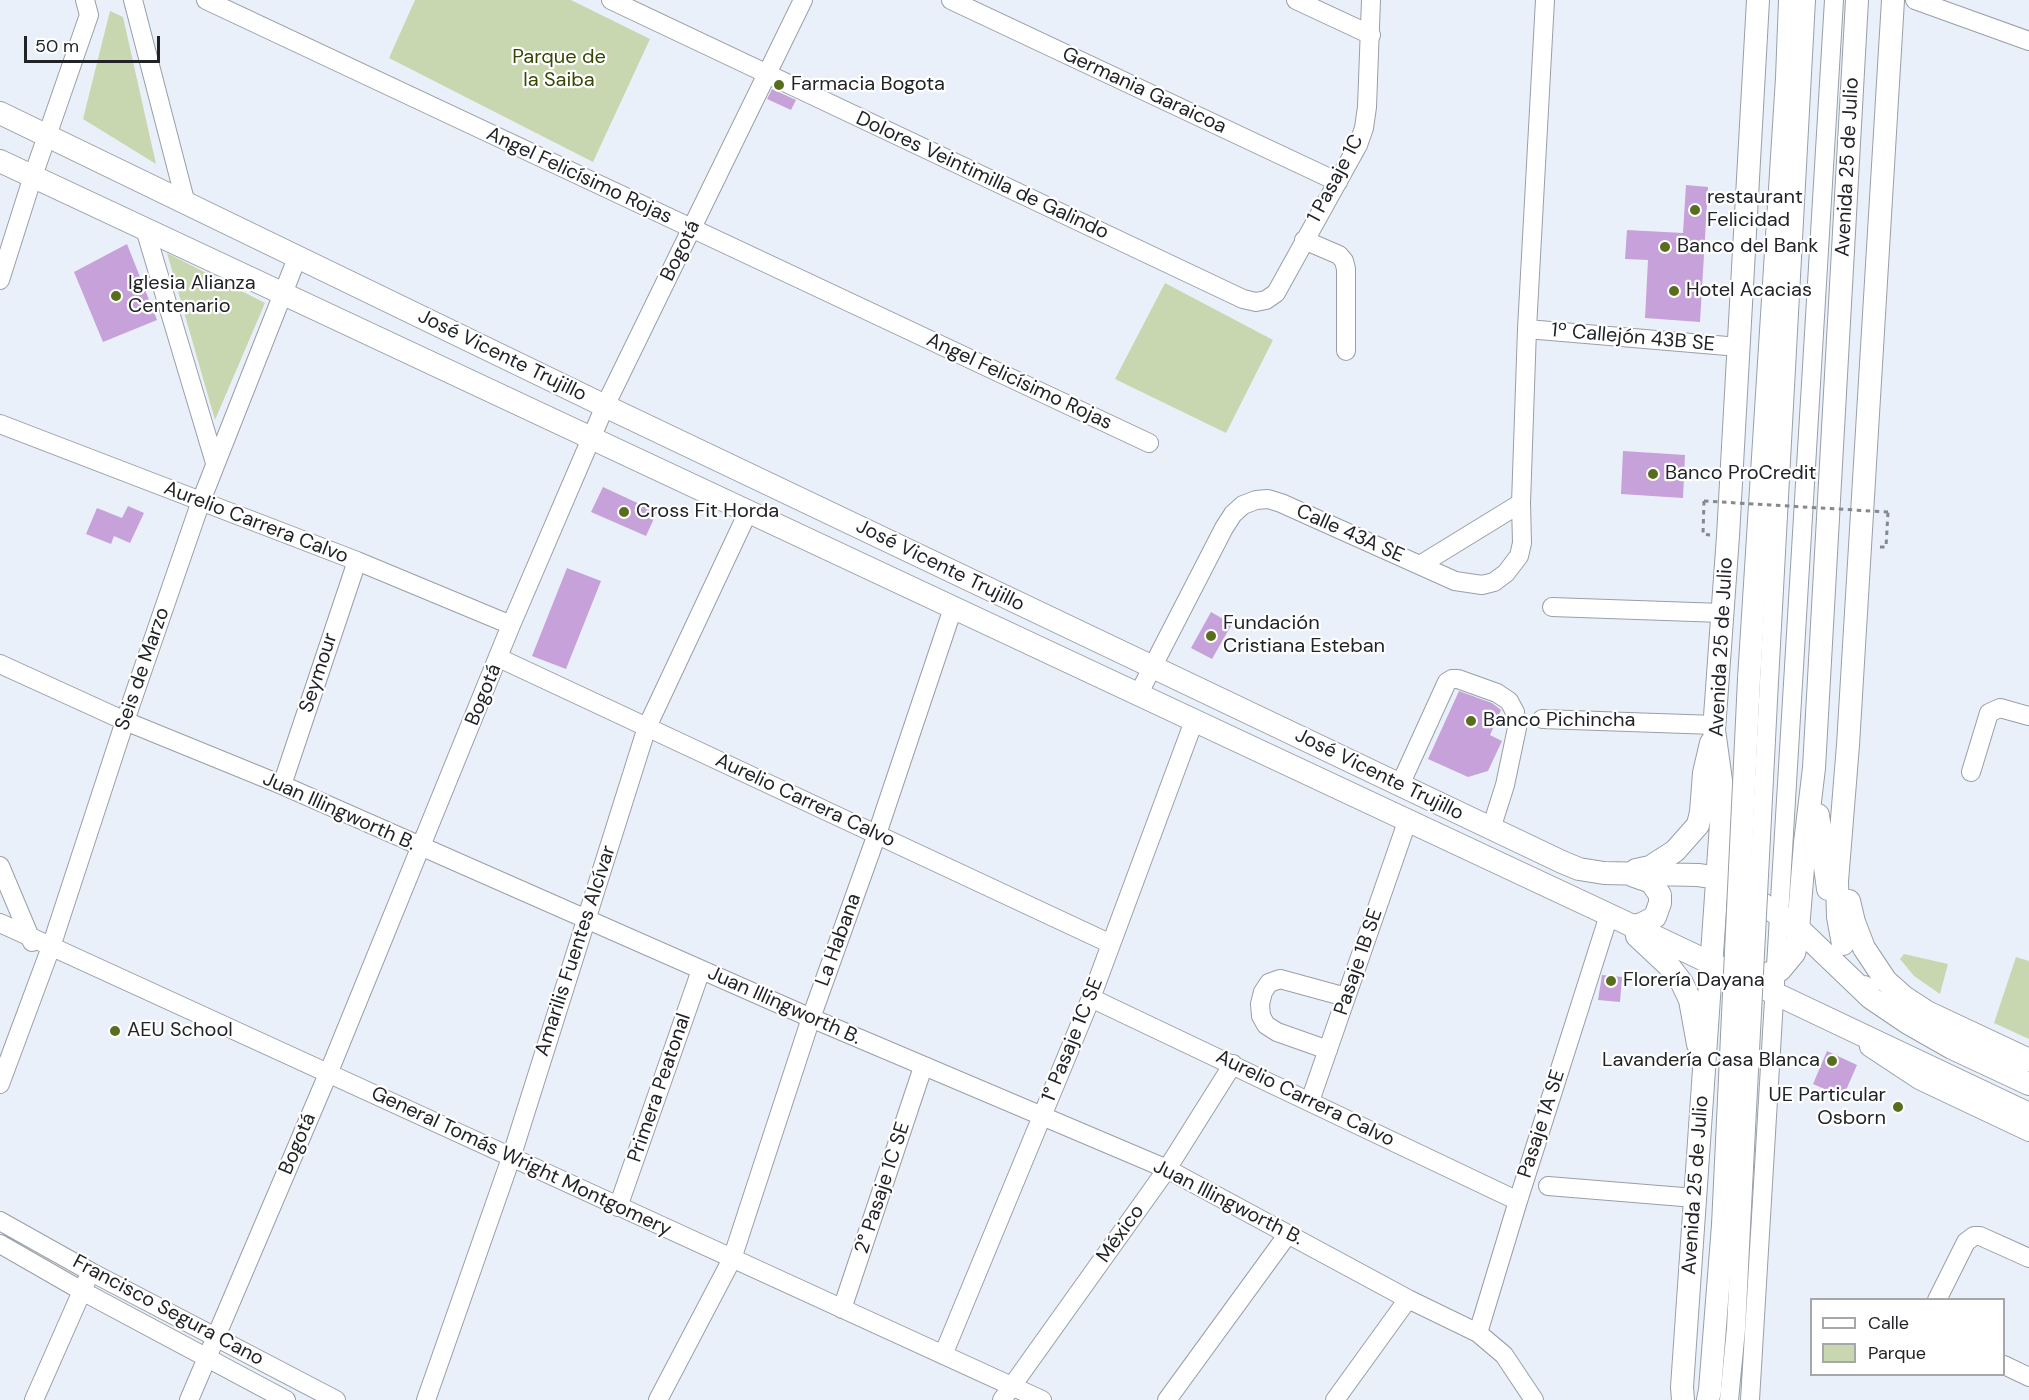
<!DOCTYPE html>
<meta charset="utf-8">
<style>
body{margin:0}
#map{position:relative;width:2029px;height:1400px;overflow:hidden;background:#eaf0f9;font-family:"DM Sans",sans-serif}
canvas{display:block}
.legend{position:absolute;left:1810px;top:1298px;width:195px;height:78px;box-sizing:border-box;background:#fff;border:2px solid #a6a7a8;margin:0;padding:8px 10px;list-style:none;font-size:18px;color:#212326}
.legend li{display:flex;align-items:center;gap:12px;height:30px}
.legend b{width:30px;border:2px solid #a6a7a8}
.scale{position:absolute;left:24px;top:36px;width:136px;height:27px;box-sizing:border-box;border:3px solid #212326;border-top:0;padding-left:8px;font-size:18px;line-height:21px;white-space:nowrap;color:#212326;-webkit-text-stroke:4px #fff;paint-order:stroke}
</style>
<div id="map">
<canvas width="2029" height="1400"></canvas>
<ul class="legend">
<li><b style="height:8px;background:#fff"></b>Calle</li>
<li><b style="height:16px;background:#c8d7b0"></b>Parque</li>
</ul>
<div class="scale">50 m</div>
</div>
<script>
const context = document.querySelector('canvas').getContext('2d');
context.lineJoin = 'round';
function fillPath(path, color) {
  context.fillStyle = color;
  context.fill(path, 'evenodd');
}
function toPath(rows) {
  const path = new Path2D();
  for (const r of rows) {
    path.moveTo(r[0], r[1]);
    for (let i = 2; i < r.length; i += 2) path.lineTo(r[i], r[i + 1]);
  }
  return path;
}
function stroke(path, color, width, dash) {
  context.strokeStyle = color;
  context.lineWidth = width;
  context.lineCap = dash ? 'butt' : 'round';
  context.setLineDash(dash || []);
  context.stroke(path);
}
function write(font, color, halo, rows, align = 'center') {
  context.font = font + ' "DM Sans",sans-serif';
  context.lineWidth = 4.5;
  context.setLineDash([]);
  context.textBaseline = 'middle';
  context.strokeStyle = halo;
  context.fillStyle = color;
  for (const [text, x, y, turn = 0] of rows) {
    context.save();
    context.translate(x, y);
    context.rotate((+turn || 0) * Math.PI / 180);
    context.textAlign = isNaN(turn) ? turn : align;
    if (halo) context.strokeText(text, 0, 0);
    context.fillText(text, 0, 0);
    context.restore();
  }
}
fillPath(toPath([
 [415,0,571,0,650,39,593,162,389,58],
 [110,11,123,17,156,164,83,119],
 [167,253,265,303,215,420],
 [1165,283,1273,340,1226,433,1115,379],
 [1904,954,1948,964,1940,994,1914,976,1900,959],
 [2016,957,2029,961,2029,1039,1994,1023]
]), '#c8d7b0');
fillPath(toPath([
 [772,89,796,100,791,110,767,99],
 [1686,185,1708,187,1700,322,1645,318,1648,260,1625,259,1627,230,1683,233],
 [127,244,157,320,103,342,74,272],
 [1623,451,1685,455,1683,498,1621,494],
 [603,487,657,512,646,536,591,512],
 [128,506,144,513,130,543,114,536,111,544,86,534,97,508,122,518],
 [567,568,601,581,566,669,532,656],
 [1211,612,1232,624,1212,659,1191,648],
 [1459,691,1492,703,1501,710,1490,735,1502,741,1488,771,1468,777,1428,759],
 [1602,975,1622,977,1620,1002,1598,1000],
 [1827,1051,1857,1065,1843,1097,1813,1084]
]), '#c7a1d9');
const minor = toPath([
 [133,0,186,204],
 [206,0,1149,443],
 [611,0,1243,299,1256,302,1266,300,1276,293,1358,145,1364,128,1367,107,1371,0],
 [951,0,1338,182],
 [1296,0,1371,35],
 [1915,0,2029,41],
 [145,229,215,463],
 [1304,240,1339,255,1344,261,1346,269,1346,351],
 [0,280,33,176,89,15,85,0],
 [1527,329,1739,347],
 [0,424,357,561,511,625],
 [1420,565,1521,503,1527,329,1545,0],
 [1552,607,1722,613],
 [499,658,1111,944],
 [0,664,125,721,282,785,811,1018,1167,1169,1408,1299,1478,1333,1504,1355,1534,1400],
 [1769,681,1806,0],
 [1138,695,1224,528,1233,514,1243,505,1256,500,1268,499,1281,503,1455,581,1482,585,1494,582,1506,573,1519,556,1522,543,1521,503],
 [1542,719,1715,725],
 [1971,772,1989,713,2000,708,2029,716],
 [282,785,357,561],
 [1400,785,1447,682,1452,679,1458,679,1497,693,1509,701,1515,712,1517,728,1505,785,1491,829],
 [0,866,32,942],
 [0,923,1042,1400],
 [1091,998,1518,1201],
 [1869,1047,1919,1080,2029,1132],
 [1328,1050,1277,1032,1266,1025,1261,1016,1260,1004,1263,992,1269,983,1280,979,1346,997],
 [0,1084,51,947,125,721,201,501,297,258],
 [1310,1101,1407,822],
 [1548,1186,1695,1198],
 [618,1207,701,970],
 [0,1221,91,1272,336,1400],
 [0,1244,82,1291,286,1400],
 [1937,1300,1966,1242,1974,1236,1980,1236,2029,1258],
 [842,1309,923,1067],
 [1478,1333,1518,1201,1609,915],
 [943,1355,1091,998,1194,721],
 [2004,1365,2029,1377],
 [34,1400,86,1282],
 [189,1400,328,1074,511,625,605,406,803,0],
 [426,1400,511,1158,647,727,748,512],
 [658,1400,732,1259,811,1018,877,834,953,608],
 [1002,1400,1167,1169,1233,1064],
 [1167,1400,1288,1234],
 [1335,1400,1408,1299],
 [1729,1400,1736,1329,1741,1226],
 [1750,1400,1834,0]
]);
const major = toPath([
 [0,113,605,406,1562,862,1579,869,1604,873,1698,875,1719,878,1731,883,1798,928,1871,998],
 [0,161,1618,919,2029,1114],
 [1749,679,1787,78,1790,0],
 [1818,815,1828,889],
 [1636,870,1650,867,1675,851,1698,825,1701,812,1704,773,1711,743],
 [1849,901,1854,922,1864,948,1886,981,1904,997,1927,1012,2029,1060],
 [1632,926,1642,924,1655,917,1660,903,1660,895,1651,882,1634,876],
 [1637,936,1669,966,1682,983,1690,1000,1698,1044],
 [1843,944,1838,917,1837,881,1848,745,1893,0],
 [1740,974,1762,975,1780,970,1794,953,1797,942,1805,843,1814,768,1857,0],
 [1864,987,1871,998,1908,1023,1952,1048,2029,1084],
 [1683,1400,1682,1387,1723,795,1714,730,1728,536,1758,0],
 [1708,1400,1710,1390,1723,1225]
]);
stroke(minor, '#999fa7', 20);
stroke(major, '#999fa7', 24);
stroke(toPath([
 [1704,501,1703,534,1710,535],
 [1880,547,1886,547,1888,512]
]), '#85898f', 3, [4.5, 4.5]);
stroke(minor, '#fff', 18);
stroke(major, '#fff', 22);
const minorBridge = toPath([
 [1741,1226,1769,681]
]);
const majorBridge = toPath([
 [1723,1225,1749,679]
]);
stroke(minorBridge, '#999fa7', 20, []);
stroke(majorBridge, '#999fa7', 24, []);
stroke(toPath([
 [1704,501,1888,512]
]), '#85898f', 3, [4.5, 4.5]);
stroke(minorBridge, '#fff', 18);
stroke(majorBridge, '#fff', 22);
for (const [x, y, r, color] of [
 [779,85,6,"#586e1d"],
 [1695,210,6,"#586e1d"],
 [1665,247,6,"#586e1d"],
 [1674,291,6,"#586e1d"],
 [116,296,6,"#586e1d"],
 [1653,474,6,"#586e1d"],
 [624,512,6,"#586e1d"],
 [1211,636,6,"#586e1d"],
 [1471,721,6,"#586e1d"],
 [1611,981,6,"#586e1d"],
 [115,1031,6,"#586e1d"],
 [1832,1061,6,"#586e1d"],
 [1898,1107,6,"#586e1d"]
]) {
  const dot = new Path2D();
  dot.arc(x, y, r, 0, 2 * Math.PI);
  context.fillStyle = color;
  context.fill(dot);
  stroke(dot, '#fff', 2);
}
write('20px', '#344600', '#fff', [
 ["Parque de",559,58],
 ["la Saiba",559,81]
]);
write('20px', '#212326', '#fff', [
 ["Farmacia Bogota",791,85],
 ["restaurant",1707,198],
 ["Felicidad",1707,221],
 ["Banco del Bank",1677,247],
 ["Iglesia Alianza",128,284],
 ["Centenario",128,307],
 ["Hotel Acacias",1686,291],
 ["Banco ProCredit",1665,474],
 ["Cross Fit Horda",636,512],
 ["Fundación",1223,624],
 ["Cristiana Esteban",1223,647],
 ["Banco Pichincha",1483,721],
 ["Florería Dayana",1623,981],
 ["AEU School",127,1031],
 ["Lavandería Casa Blanca",1820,1061,"right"],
 ["UE Particular",1886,1096,"right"],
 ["Osborn",1886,1119,"right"]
], 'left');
write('20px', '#212326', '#fff', [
 ["Germania Garaicoa",1144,91,25],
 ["Avenida 25 de Julio",1848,167,-87],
 ["Angel Felicísimo Rojas",579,176,25],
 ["Dolores Veintimilla de Galindo",982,176,25],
 ["1 Pasaje 1C",1336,179,-62],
 ["Bogotá",681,251,-64],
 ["1º Callejón 43B SE",1633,338,5],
 ["José Vicente Trujillo",502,356,26],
 ["Angel Felicísimo Rojas",1019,382,25],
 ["Aurelio Carrera Calvo",256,523,21],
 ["Calle 43A SE",1350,534,24],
 ["José Vicente Trujillo",940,566,26],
 ["Avenida 25 de Julio",1722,647,-87],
 ["Seis de Marzo",143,669,-71],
 ["Seymour",319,673,-72],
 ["Bogotá",484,695,-68],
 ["José Vicente Trujillo",1379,775,26],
 ["Aurelio Carrera Calvo",805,801,25],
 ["Juan Illingworth B.",339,812,24],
 ["La Habana",839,940,-70],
 ["Amarilis Fuentes Alcívar",576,951,-72],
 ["Pasaje 1B SE",1359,962,-71],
 ["Juan Illingworth B.",784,1006,24],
 ["1° Pasaje 1C SE",1073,1040,-68],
 ["Primera Peatonal",660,1088,-71],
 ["Aurelio Carrera Calvo",1305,1099,26],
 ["Pasaje 1A SE",1542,1124,-72],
 ["Bogotá",298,1144,-67],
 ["General Tomás Wright Montgomery",521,1162,25],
 ["Avenida 25 de Julio",1696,1185,-86],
 ["2° Pasaje 1C SE",883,1188,-72],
 ["Juan Illingworth B.",1228,1203,27],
 ["México",1121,1234,-54],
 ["Francisco Segura Cano",168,1311,28]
]);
</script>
